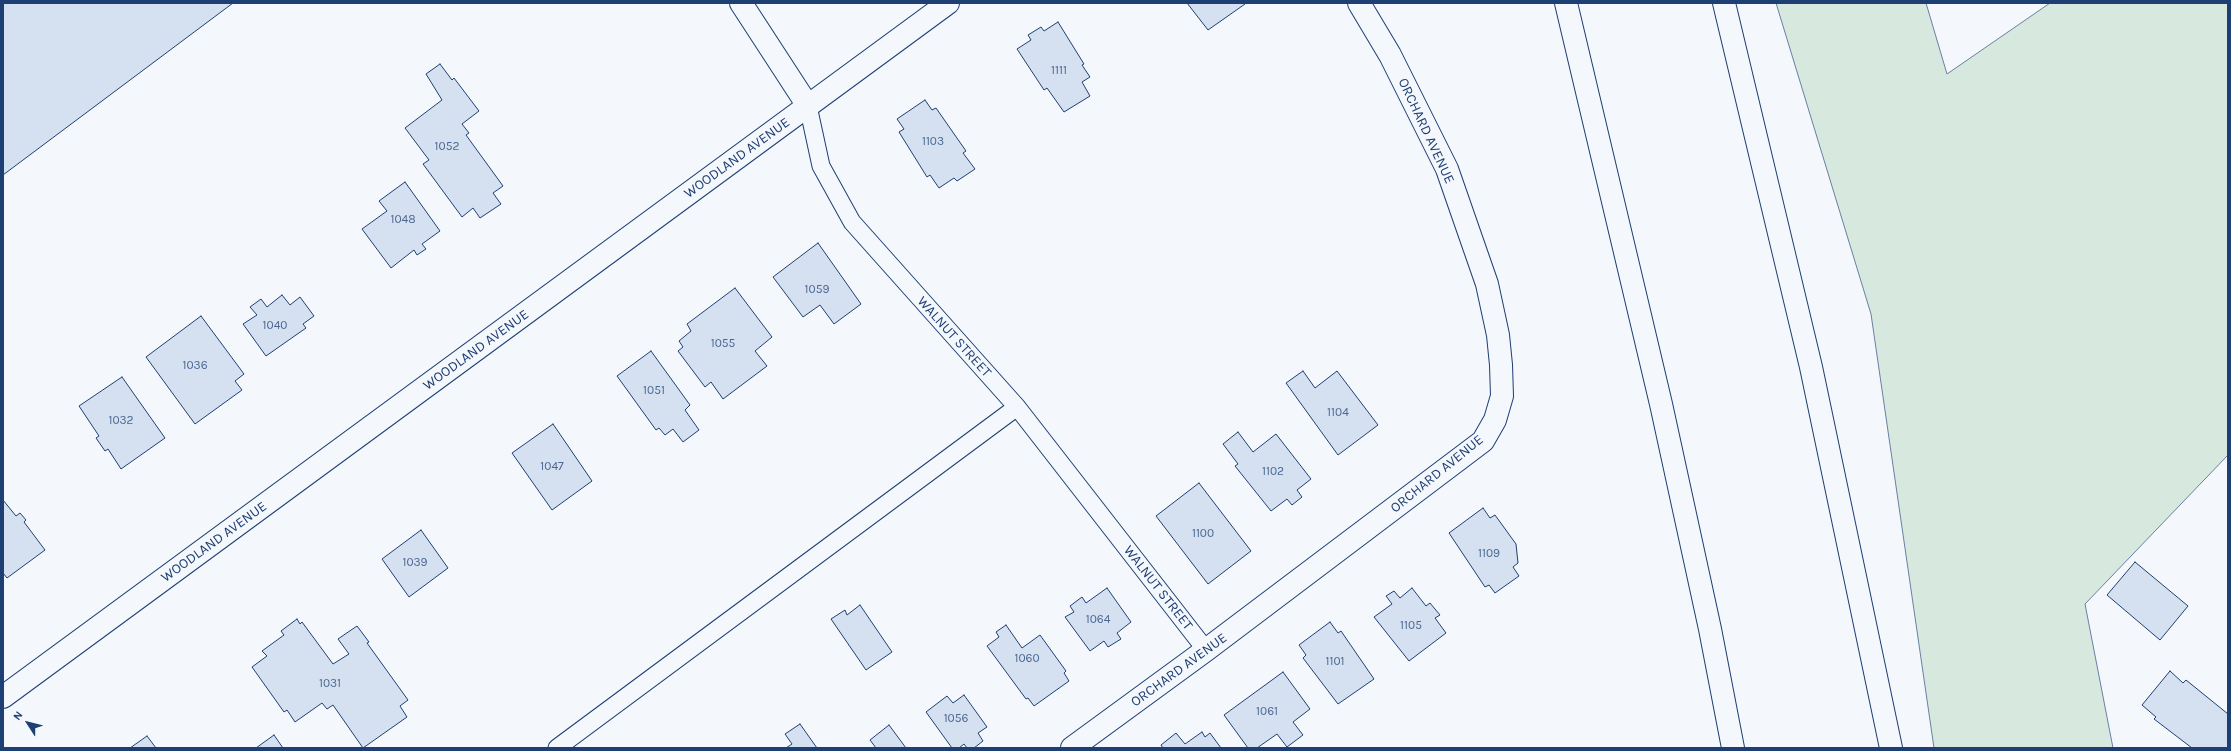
<!DOCTYPE html>
<style>
body{margin:0}
#map{position:relative;width:2231px;height:751px;overflow:hidden;background:#f4f7fb;font-family:Karla,sans-serif}
canvas{display:block}
.frame{position:absolute;inset:0;border:4px solid #1d3f73;pointer-events:none}
.north{position:absolute;left:8px;top:703px;width:40px;height:40px;-webkit-text-stroke:3px #f4f7fb;paint-order:stroke;rotate:306deg;font-size:11px;font-weight:700;line-height:16px;text-align:center;color:#1d3f73}
.north::after{content:'';display:block;margin:auto;width:14px;height:18px;background:#1d3f73;clip-path:polygon(50% 0,100% 100%,50% 72%,0 100%)}
</style>
<div id="map">
<canvas width="2231" height="751"></canvas>
<div class="frame"></div>
<div class="north">N</div>
</div>
<script>
const context = document.querySelector('canvas').getContext('2d');
context.lineJoin = 'round';
function fillPath(path, color) {
  context.fillStyle = color;
  context.fill(path, 'evenodd');
}
function toPath(rows) {
  const path = new Path2D();
  for (const r of rows) {
    path.moveTo(r[0], r[1]);
    for (let i = 2; i < r.length; i += 2) path.lineTo(r[i], r[i + 1]);
  }
  return path;
}
function stroke(path, color, width, dash) {
  context.strokeStyle = color;
  context.lineWidth = width;
  context.lineCap = dash ? 'butt' : 'round';
  context.setLineDash(dash || []);
  context.stroke(path);
}
function write(font, color, halo, rows, align = 'center') {
  context.font = font + ' Karla,sans-serif';
  context.lineWidth = 3;
  context.setLineDash([]);
  context.textBaseline = 'middle';
  context.strokeStyle = halo;
  context.fillStyle = color;
  for (const [text, x, y, turn = 0] of rows) {
    context.save();
    context.translate(x, y);
    context.rotate((+turn || 0) * Math.PI / 180);
    context.textAlign = isNaN(turn) ? turn : align;
    if (halo) context.strokeText(text, 0, 0);
    context.fillText(text, 0, 0);
    context.restore();
  }
}
const green = toPath([
 [1776,3,1926,3,1947,74,2050,3,2228,3,2228,455,2085,604,2113,748,1934,748,1871,314,1776,3]
]);
fillPath(green, '#d7e8df');
stroke(green, '#687fa3', 1);
const building = toPath([
 [3,3,233,3,3,175,3,3],
 [1187,3,1244,3,1245,4,1208,30,1187,3],
 [1058,22,1084,64,1082,65,1090,77,1082,82,1090,96,1064,112,1047,88,1044,90,1017,49,1031,40,1028,35,1041,27,1044,31,1058,22],
 [440,64,452,80,454,78,479,111,462,124,469,133,466,135,503,186,493,193,501,204,480,218,473,208,462,217,423,164,429,160,405,128,442,100,426,74,440,64],
 [925,100,932,110,936,108,966,151,963,153,975,169,957,181,954,178,939,188,930,175,927,177,899,132,904,129,897,119,925,100],
 [405,182,440,231,422,244,426,249,417,255,414,250,391,268,362,229,387,211,379,201,405,182],
 [818,243,861,304,834,324,820,305,803,317,773,277,818,243],
 [735,288,772,337,755,351,767,366,723,399,711,382,705,387,678,351,683,347,679,341,691,331,687,324,735,288],
 [282,295,290,305,300,297,314,316,303,324,306,328,266,356,243,324,257,315,250,307,261,299,267,307,282,295],
 [201,316,244,374,235,381,242,390,195,424,146,357,201,316],
 [651,351,690,405,685,410,699,430,683,442,673,429,665,435,659,428,656,430,617,376,651,351],
 [1303,371,1315,388,1337,371,1378,425,1338,455,1286,383,1303,371],
 [122,377,165,438,121,469,108,449,105,451,96,438,99,436,79,406,122,377],
 [553,424,592,481,552,510,512,453,553,424],
 [1238,432,1253,452,1276,434,1311,479,1297,490,1302,497,1292,505,1287,499,1271,511,1235,466,1238,464,1223,444,1238,432],
 [1199,483,1251,551,1208,584,1156,516,1199,483],
 [3,500,16,516,20,513,26,520,24,522,45,550,7,578,3,573,3,500],
 [1483,508,1490,518,1495,515,1516,544,1518,563,1513,567,1519,576,1495,593,1489,585,1485,587,1449,533,1483,508],
 [421,530,448,568,409,597,382,559,421,530],
 [2135,562,2188,606,2160,640,2107,595,2135,562],
 [1107,588,1131,622,1117,633,1121,639,1108,647,1104,641,1090,651,1065,617,1074,612,1070,606,1082,597,1086,603,1107,588],
 [1412,588,1426,606,1430,603,1440,615,1435,618,1446,633,1409,661,1374,617,1392,604,1386,596,1394,591,1400,598,1412,588],
 [860,605,892,652,866,670,831,619,845,610,847,615,860,605],
 [297,619,300,624,302,622,333,664,349,654,338,639,357,626,369,642,367,643,408,700,400,706,407,717,363,748,333,705,327,709,322,703,295,722,287,710,284,712,252,667,267,656,262,651,284,635,281,631,297,619],
 [1330,622,1338,633,1341,631,1374,679,1338,704,1303,658,1306,655,1299,645,1330,622],
 [1006,625,1022,648,1040,635,1066,671,1064,673,1069,681,1034,706,1028,698,1026,699,987,646,999,637,996,632,1006,625],
 [2170,671,2183,683,2186,680,2228,714,2228,748,2192,748,2154,719,2156,717,2142,705,2170,671],
 [1283,672,1310,709,1293,722,1303,735,1287,747,1277,734,1257,748,1248,748,1224,715,1283,672],
 [964,695,987,727,978,733,983,741,974,748,967,748,964,744,959,748,952,748,926,712,947,696,953,703,964,695],
 [800,724,817,748,786,748,792,744,785,734,800,724],
 [889,725,906,748,876,748,870,740,889,725],
 [1202,732,1205,737,1210,733,1221,748,1163,748,1161,745,1176,733,1185,744,1202,732],
 [274,735,283,748,256,748,274,735],
 [147,736,156,748,130,748,147,736]
]);
fillPath(building, '#d5e0f0');
stroke(building, '#1d3f73', 1);
const lane = toPath([
 [808,106,821,166,852,222,1017,407,1206,650],
 [557,748,1017,407]
]);
const street = toPath([
 [741,3,808,106],
 [3,697,948,3],
 [1072,748,1206,650,1483,441,1495,420,1502,396,1501,365,1498,335,1487,284,1447,169,1390,55,1359,3]
]);
const highway = toPath([
 [1566,3,1661,404,1710,629,1733,748],
 [1724,3,1811,367,1891,748]
]);
stroke(lane, '#1d3f73', 19);
stroke(street, '#1d3f73', 24);
stroke(highway, '#1d3f73', 24);
stroke(lane, '#f4f7fb', 17);
stroke(street, '#f4f7fb', 22);
stroke(highway, '#f4f7fb', 22);
write('12px', '#4b6792', null, [
 ["1111",1059,71],
 ["1103",933,142],
 ["1052",447,147],
 ["1048",403,220],
 ["1059",817,290],
 ["1040",275,326],
 ["1055",723,344],
 ["1036",195,366],
 ["1051",654,391],
 ["1104",1338,413],
 ["1032",121,421],
 ["1047",552,467],
 ["1102",1273,472],
 ["1100",1203,534],
 ["1109",1489,554],
 ["1039",415,563],
 ["1064",1098,620],
 ["1105",1411,626],
 ["1060",1027,659],
 ["1101",1335,662],
 ["1031",330,684],
 ["1061",1267,712],
 ["1056",956,719]
]);
write('14px', '#1d3f73', '#f4f7fb', [
 ["ORCHARD AVENUE",1426,131,65],
 ["WOODLAND AVENUE",737,158,-36],
 ["WALNUT STREET",954,337,48],
 ["WOODLAND AVENUE",476,350,-36],
 ["ORCHARD AVENUE",1437,474,-39],
 ["WOODLAND AVENUE",214,542,-36],
 ["WALNUT STREET",1158,588,52],
 ["ORCHARD AVENUE",1179,670,-36]
]);
</script>
